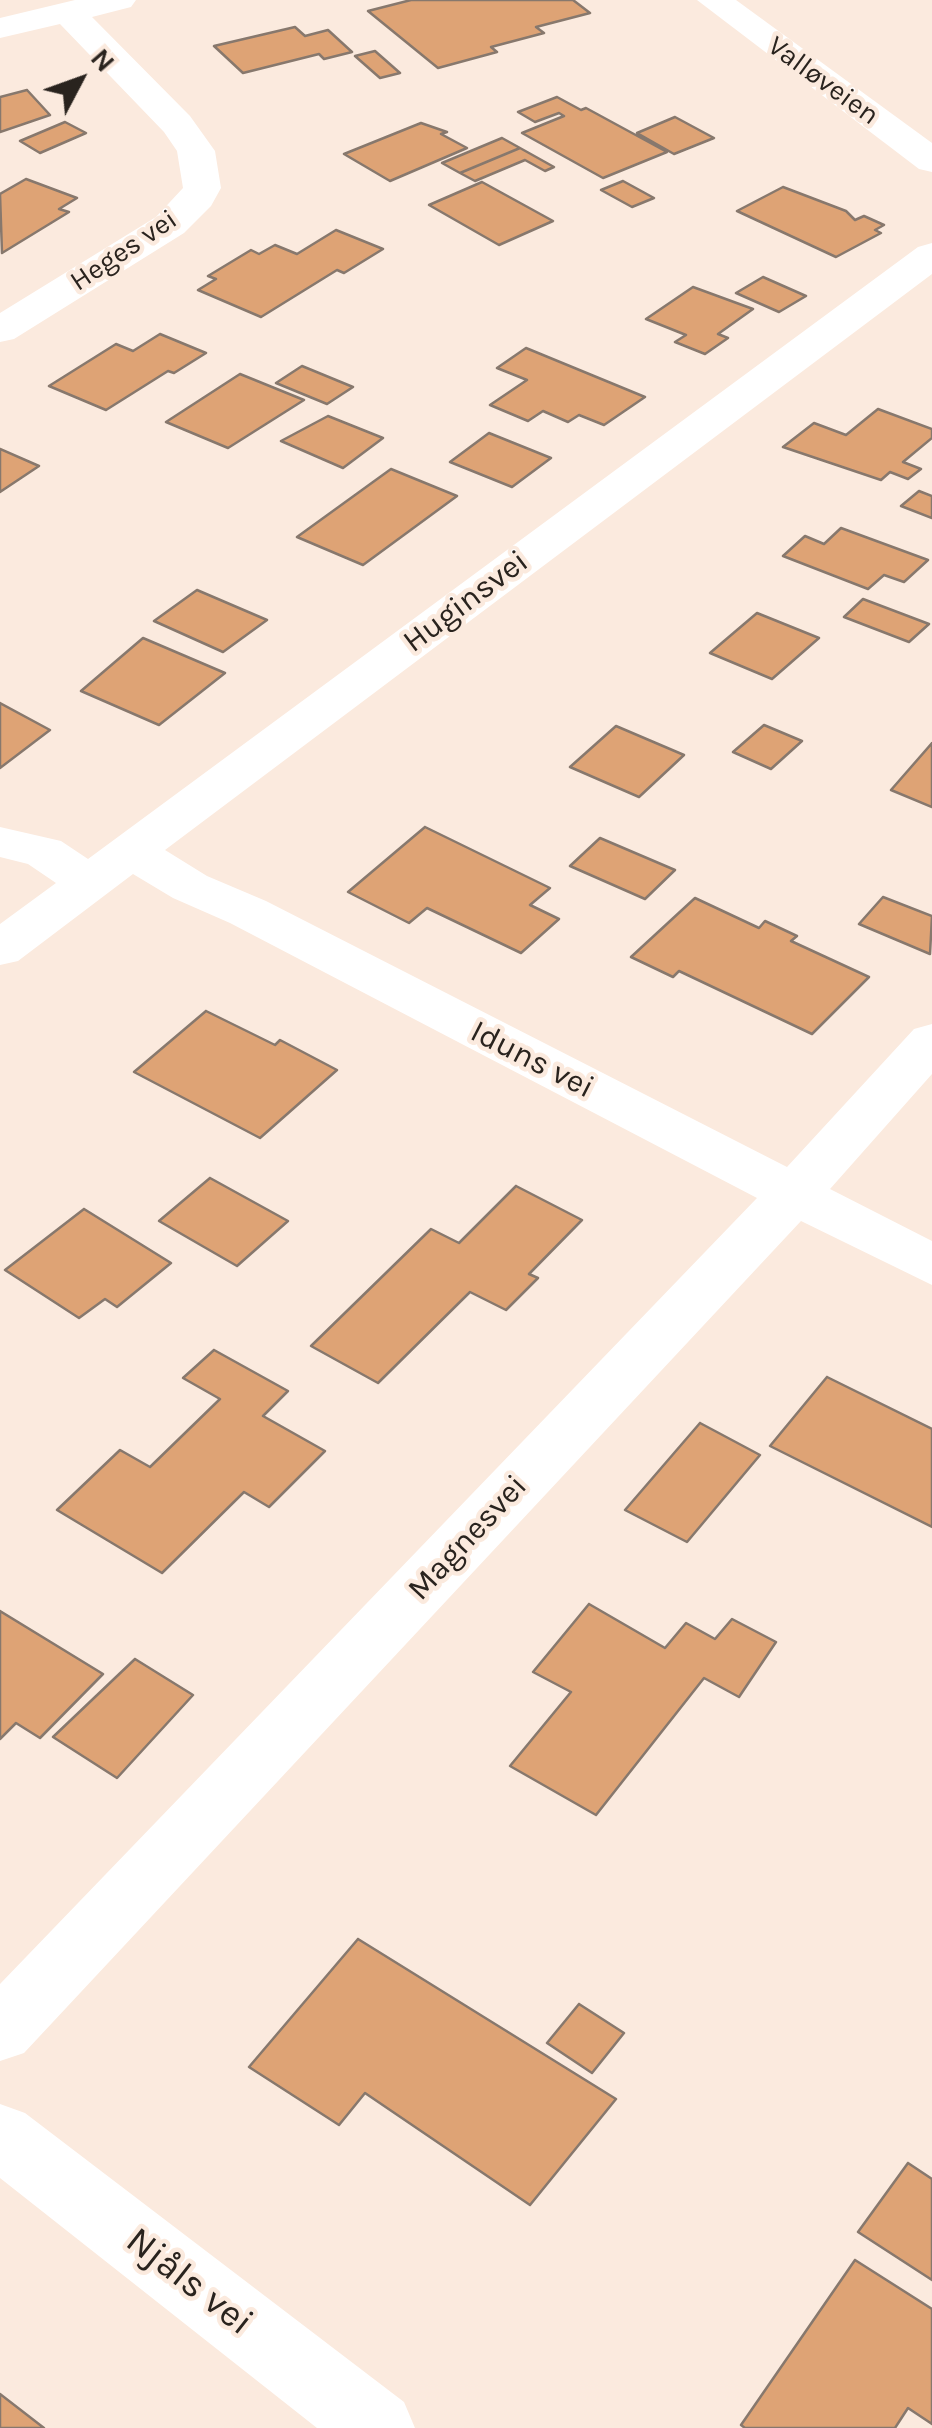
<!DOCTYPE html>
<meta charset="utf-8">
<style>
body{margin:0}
#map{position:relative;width:932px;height:2428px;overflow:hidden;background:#fbeade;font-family:Karla,sans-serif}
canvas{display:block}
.north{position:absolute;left:30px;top:30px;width:100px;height:100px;-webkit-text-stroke:8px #fbeade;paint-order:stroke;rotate:49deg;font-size:28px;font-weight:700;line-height:40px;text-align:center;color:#29231e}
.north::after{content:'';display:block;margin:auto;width:35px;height:45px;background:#29231e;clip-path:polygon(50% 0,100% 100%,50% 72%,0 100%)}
</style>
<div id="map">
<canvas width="932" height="2428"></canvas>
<div class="north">N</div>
</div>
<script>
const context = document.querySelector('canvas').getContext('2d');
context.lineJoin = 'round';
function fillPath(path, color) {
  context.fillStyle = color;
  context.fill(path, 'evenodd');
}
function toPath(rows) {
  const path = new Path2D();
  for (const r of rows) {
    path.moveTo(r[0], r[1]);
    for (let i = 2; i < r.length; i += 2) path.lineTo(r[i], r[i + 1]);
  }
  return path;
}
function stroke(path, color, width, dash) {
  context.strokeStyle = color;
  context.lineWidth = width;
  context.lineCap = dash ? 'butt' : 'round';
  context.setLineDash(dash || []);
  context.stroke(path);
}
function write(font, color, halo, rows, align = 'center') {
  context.font = font + ' Karla,sans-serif';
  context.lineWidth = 9;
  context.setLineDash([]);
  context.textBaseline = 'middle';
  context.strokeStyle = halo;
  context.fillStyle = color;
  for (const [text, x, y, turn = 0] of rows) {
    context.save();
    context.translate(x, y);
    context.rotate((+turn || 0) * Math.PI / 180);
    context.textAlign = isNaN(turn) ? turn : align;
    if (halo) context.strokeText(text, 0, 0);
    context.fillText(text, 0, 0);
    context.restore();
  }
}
const building = toPath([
 [411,0,573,0,590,13,536,27,544,33,491,47,497,52,438,68,368,11,411,0],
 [295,27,305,36,328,30,352,52,324,59,319,54,243,73,214,46,295,27],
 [375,51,400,73,380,78,355,56,375,51],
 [27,90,50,115,0,132,0,97,27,90],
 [557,97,581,110,586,108,667,152,603,178,522,133,564,116,559,113,535,122,518,112,557,97],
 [675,117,714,138,674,154,637,133,675,117],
 [65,122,86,133,40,153,20,141,65,122],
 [421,123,447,132,441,134,467,148,390,181,344,154,421,123],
 [502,138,520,148,460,173,442,163,502,138],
 [520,148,554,167,545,171,525,160,475,181,460,173,520,148],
 [26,179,77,198,59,209,69,212,2,253,0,194,26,179],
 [623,181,654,198,632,207,601,190,623,181],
 [482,182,553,221,499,245,429,205,482,182],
 [783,187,846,211,855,220,864,216,884,225,875,230,881,233,836,257,737,211,783,187],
 [336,230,383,249,344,273,337,270,261,317,198,290,216,279,208,276,251,250,259,254,275,245,297,254,336,230],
 [763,277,806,296,779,312,736,293,763,277],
 [693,287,753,309,718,334,728,338,705,354,675,342,686,335,646,319,693,287],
 [160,334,206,353,174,373,168,371,106,410,49,386,116,344,133,351,160,334],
 [526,348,645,397,604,425,579,415,568,422,543,411,528,421,490,405,527,380,497,368,526,348],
 [302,366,353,387,327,404,276,383,302,366],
 [240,374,304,400,228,448,166,422,240,374],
 [878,409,932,429,932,438,903,462,921,469,908,479,890,472,881,480,783,447,814,423,846,435,878,409],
 [328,416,383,438,343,468,281,441,328,416],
 [489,433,551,458,512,487,450,462,489,433],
 [0,449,39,466,0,492,0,449],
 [391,469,457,496,363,565,297,537,391,469],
 [919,491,932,496,932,518,901,506,919,491],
 [841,528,928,560,904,582,884,575,868,589,783,556,805,536,824,544,841,528],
 [197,590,267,620,223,652,154,621,197,590],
 [863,599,929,624,909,642,844,617,863,599],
 [757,613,819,638,772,679,710,653,757,613],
 [143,638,225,673,159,725,81,691,143,638],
 [0,703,50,730,0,768,0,703],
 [764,725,802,741,771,769,733,752,764,725],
 [616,726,684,755,639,797,570,767,616,726],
 [932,743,932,807,891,790,932,743],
 [425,827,550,888,530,905,559,919,521,953,427,908,409,923,348,892,425,827],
 [600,838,675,870,645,899,570,866,600,838],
 [883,897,932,916,930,954,859,924,883,897],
 [695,898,759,928,765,921,797,936,791,941,869,977,812,1034,679,971,673,977,631,957,695,898],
 [206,1011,275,1045,280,1040,337,1070,260,1138,134,1072,206,1011],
 [210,1178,288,1221,237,1266,159,1221,210,1178],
 [516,1186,582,1220,529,1274,538,1278,506,1310,470,1292,378,1383,311,1346,431,1229,459,1243,516,1186],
 [84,1209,171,1263,117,1307,105,1299,79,1318,5,1270,84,1209],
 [214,1350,288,1391,263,1416,325,1451,269,1507,244,1492,162,1573,57,1510,120,1450,150,1467,220,1399,183,1378,214,1350],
 [827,1377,932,1429,932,1527,770,1446,827,1377],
 [700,1423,760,1455,687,1542,625,1510,700,1423],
 [589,1604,665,1648,686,1623,715,1639,732,1619,776,1642,739,1697,704,1678,596,1815,510,1766,571,1692,533,1672,589,1604],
 [0,1611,103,1674,40,1738,16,1723,0,1739,0,1611],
 [135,1659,193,1695,117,1778,53,1737,135,1659],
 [358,1939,616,2099,530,2205,365,2093,339,2125,249,2067,358,1939],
 [579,2004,624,2033,592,2073,547,2043,579,2004],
 [908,2163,932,2179,932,2280,858,2232,908,2163],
 [855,2260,932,2309,932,2424,908,2408,895,2428,745,2428,741,2425,855,2260],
 [0,2394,44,2428,0,2428,0,2394]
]);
fillPath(building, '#dea375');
stroke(building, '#87786d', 2.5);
fillPath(toPath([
 [75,0,136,0,131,7,92,17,190,116,215,151,221,188,211,206,184,233,14,339,0,342,0,313,156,217,183,188,177,151,164,132,60,24,0,38,0,18,75,0],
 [932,243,932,274,165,850,207,876,266,901,787,1167,914,1029,932,1024,932,1074,830,1189,932,1241,932,1285,801,1221,24,2053,0,2061,0,1984,757,1198,230,923,173,898,133,874,18,961,0,965,0,924,56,883,28,864,0,857,0,827,61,841,88,859,918,247,932,243],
 [0,2104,25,2113,404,2402,415,2428,317,2428,0,2178,0,2104]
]), '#fff');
fillPath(toPath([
 [697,0,736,0,932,143,932,172,919,169,697,0]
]), '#fff');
write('28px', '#29231e', '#fbeade', [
 ["Valløveien",823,81,36],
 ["Heges vei",124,251,-34]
]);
write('32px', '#29231e', '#fbeade', [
 ["Huginsvei",466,602,-37],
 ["Iduns vei",532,1060,27],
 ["Magnesvei",468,1538,-47]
]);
write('38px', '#29231e', '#fbeade', [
 ["Njåls vei",189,2282,38]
]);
</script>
